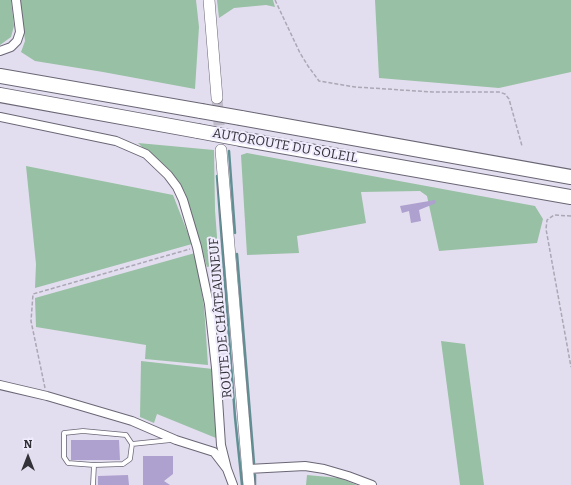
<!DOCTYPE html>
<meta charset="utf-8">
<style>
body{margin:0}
#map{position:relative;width:571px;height:485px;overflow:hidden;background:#e3deef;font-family:Bitter,serif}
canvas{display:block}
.north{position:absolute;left:8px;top:437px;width:40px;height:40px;-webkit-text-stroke:3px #f0ebfd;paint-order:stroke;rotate:0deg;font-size:11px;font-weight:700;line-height:16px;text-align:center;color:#333238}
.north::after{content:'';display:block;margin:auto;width:14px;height:18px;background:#333238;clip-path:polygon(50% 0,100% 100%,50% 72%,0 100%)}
</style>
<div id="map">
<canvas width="571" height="485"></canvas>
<div class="north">N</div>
</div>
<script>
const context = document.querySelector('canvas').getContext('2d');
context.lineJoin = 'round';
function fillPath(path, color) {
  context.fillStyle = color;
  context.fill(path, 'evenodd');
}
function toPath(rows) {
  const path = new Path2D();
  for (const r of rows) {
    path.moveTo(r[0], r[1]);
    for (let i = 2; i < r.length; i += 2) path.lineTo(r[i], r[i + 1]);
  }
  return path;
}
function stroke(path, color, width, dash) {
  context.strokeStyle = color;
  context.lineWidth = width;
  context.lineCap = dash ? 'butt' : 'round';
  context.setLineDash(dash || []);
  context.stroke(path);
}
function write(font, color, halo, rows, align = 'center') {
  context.font = font + ' Bitter,serif';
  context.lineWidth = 4;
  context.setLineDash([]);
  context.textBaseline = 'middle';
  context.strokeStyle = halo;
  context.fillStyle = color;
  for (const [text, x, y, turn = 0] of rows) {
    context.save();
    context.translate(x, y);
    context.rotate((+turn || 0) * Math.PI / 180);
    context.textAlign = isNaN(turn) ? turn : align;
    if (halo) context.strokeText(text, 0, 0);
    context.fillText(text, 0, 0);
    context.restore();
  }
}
fillPath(toPath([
 [0,0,11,0,14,26,11,37,0,45],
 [20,0,196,0,199,27,195,89,103,72,35,61,21,52,25,41],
 [217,0,273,0,275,7,266,5,234,8,219,18],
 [375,0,571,0,571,72,499,88,379,78],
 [138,143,214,150,215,210,219,264,207,267,185,193,179,183],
 [247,153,535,206,543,219,537,243,439,251,427,196,420,191,361,192,366,223,297,236,299,253,247,255,241,155],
 [26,166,173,195,192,244,35,288,36,264],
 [195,253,204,306,208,365,145,359,146,345,36,327,35,298],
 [441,341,465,344,484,485,460,485],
 [141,361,213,369,216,438,157,414,154,423,140,417],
 [307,475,339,478,357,485,306,485]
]), '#98c0a4');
stroke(toPath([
 [229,151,235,233],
 [217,176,235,417,242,485],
 [237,254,254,463],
 [255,475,255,485]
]), '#619094', 2.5);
fillPath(toPath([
 [435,200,436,203,419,210,421,221,411,223,409,211,402,213,400,206],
 [71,440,119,440,120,460,71,460],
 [143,456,173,456,173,474,164,481,170,485,143,485],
 [128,475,129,485,98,485,98,476]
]), '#aea0cf');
stroke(toPath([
 [217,98,221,150]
]), '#c0bcca', 11, [11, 5.5]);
const lane = toPath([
 [83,431,126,435,132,444,130,459,123,464,94,465,68,463,64,457,64,433,83,431],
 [132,444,171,440],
 [93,485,94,465]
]);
const street = toPath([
 [0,51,11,47,17,41,20,32,16,0],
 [0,117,116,141,146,154,168,175,177,187,183,200,197,247,209,304,216,368,221,445,227,469],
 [0,385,47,396,132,421,176,440,214,452,227,469,233,485],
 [248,469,305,466,324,469,348,476,372,485]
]);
const secondary = toPath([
 [209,0,217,98],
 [221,150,249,485]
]);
const highway = toPath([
 [0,76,201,111],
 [0,95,198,131],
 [241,118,571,177],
 [241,139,571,197]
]);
stroke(lane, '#6a6675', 5.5);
stroke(street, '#6a6675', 10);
stroke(secondary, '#6a6675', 12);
stroke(highway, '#6a6675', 16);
stroke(toPath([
 [275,0,300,53,308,66,319,81,355,87,433,92,499,92,505,94,509,99,522,146],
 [571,216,554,215,547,220,546,229,571,367],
 [45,388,31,321,33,294,190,249]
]), '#aba7b5', 1.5, [4, 2]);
stroke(lane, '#fff', 4);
stroke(street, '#fff', 8);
stroke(secondary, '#fff', 11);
stroke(highway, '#fff', 14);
const highwayBridge = toPath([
 [201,111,241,118],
 [198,131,241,139]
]);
stroke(highwayBridge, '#6a6675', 16, []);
stroke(highwayBridge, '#fff', 14);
write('13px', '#333238', '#f0ebfd', [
 ["AUTOROUTE DU SOLEIL",285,146,10],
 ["ROUTE DE CHÂTEAUNEUF",221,318,-95]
]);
</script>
